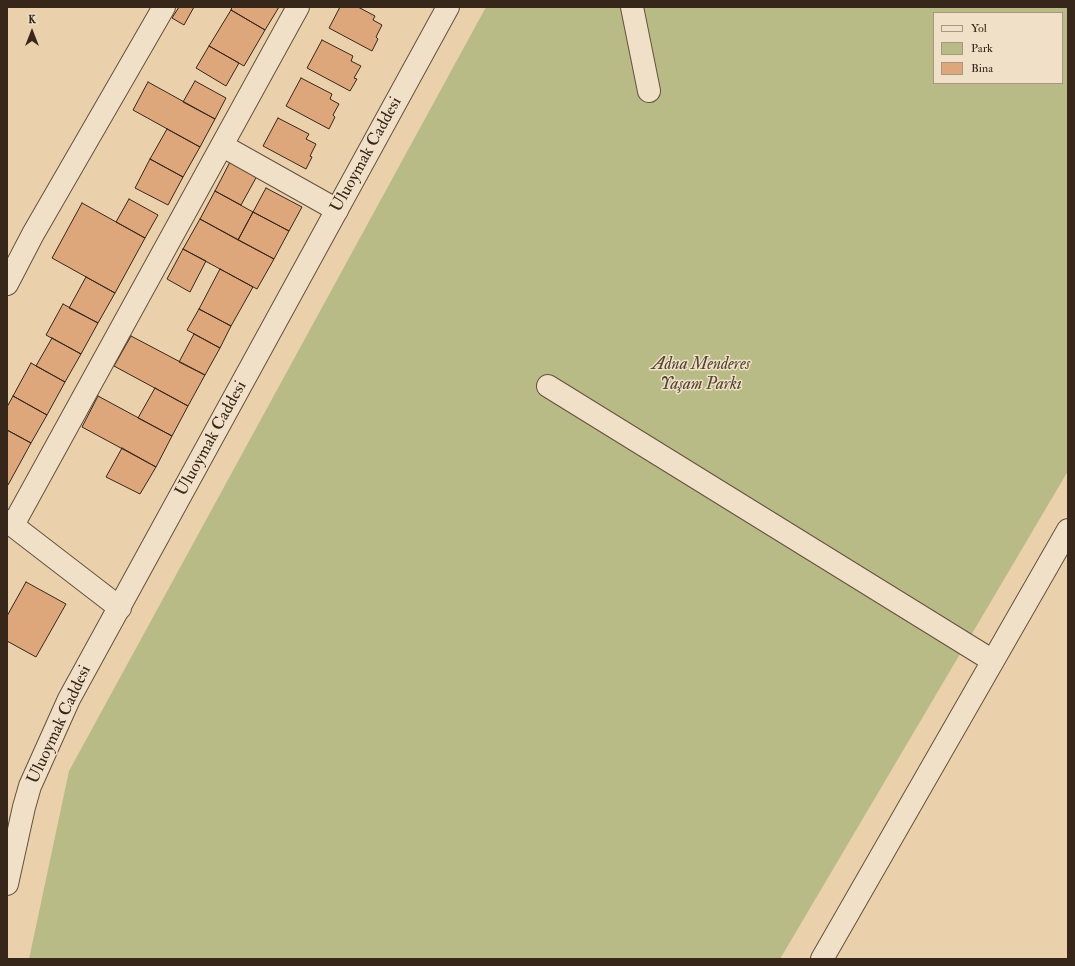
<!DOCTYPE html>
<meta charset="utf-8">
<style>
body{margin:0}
#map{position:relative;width:1075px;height:966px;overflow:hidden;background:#ead0ab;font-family:"IM FELL Double Pica",serif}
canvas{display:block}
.frame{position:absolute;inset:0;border:8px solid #37271a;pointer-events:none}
.legend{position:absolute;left:933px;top:12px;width:130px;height:72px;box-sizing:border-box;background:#f1e0c8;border:1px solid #a79682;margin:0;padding:5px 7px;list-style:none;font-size:12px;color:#37271a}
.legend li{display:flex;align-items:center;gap:8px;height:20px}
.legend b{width:20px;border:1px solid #a79682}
.north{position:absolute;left:12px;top:12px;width:40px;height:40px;-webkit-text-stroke:3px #f1e0c8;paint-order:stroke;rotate:0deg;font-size:11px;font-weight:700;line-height:16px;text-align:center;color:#37271a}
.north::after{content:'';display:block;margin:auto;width:14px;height:18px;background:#37271a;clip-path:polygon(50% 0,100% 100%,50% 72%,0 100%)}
</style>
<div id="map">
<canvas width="1075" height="966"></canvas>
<div class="frame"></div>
<ul class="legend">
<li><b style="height:5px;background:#f1e0c8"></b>Yol</li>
<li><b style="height:11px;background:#b9bb87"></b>Park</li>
<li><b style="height:11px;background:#dda67b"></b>Bina</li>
</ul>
<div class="north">K</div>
</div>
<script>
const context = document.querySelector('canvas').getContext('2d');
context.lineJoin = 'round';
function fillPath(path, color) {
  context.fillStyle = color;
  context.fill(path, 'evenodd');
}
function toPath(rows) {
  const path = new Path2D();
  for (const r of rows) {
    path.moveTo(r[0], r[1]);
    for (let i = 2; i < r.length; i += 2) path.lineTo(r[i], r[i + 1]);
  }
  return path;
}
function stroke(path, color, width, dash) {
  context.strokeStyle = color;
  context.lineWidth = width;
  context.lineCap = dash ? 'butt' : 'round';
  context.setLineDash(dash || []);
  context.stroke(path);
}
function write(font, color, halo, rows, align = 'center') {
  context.font = font + ' "IM FELL Double Pica",serif';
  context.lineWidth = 3;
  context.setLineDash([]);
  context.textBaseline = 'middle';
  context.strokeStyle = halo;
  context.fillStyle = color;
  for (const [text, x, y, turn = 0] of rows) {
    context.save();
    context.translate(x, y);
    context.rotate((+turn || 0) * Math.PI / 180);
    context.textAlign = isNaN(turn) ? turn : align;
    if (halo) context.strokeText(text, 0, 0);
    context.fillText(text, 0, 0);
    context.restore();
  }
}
fillPath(toPath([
 [486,7,1068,7,1068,471,780,959,29,959,69,771],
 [934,13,1062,13,1062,83,934,83]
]), '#b9bb87');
const building = toPath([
 [179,7,194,7,184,25,172,18,179,7],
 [232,7,279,7,265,30,231,10,232,7],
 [340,7,358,7,375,16,373,20,382,25,376,37,378,39,372,51,329,28,340,7],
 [231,10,265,30,244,66,209,46,231,10],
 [322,40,353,56,351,61,361,66,354,78,357,79,350,91,307,68,322,40],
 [209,46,239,63,226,86,196,68,209,46],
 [301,78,332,94,330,99,339,104,333,115,335,117,329,129,286,106,301,78],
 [195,81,226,98,215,119,183,102,195,81],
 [148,82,215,119,200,147,133,110,148,82],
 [278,118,309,134,306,139,316,144,310,156,312,157,306,169,263,146,278,118],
 [167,129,200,147,183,177,150,159,167,129],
 [150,159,183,177,168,205,135,188,150,159],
 [230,162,257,176,241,205,215,191,230,162],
 [266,188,302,207,289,231,253,212,266,188],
 [215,191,253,212,238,240,200,219,215,191],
 [129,199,158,215,145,238,116,222,129,199],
 [82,203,145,238,115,293,52,258,82,203],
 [253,212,289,231,274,259,238,240,253,212],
 [200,219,274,259,257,289,183,249,200,219],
 [183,249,206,261,190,292,167,279,183,249],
 [220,269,253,287,231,326,199,309,220,269],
 [86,277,115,293,98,323,69,308,86,277],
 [63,304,98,323,81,354,46,335,63,304],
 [199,309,231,326,220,348,187,330,199,309],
 [194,334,220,348,205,375,179,362,194,334],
 [131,336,205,375,188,406,114,366,131,336],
 [52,338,81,354,65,382,36,366,52,338],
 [31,363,65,382,47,415,13,396,31,363],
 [155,388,188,406,172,436,138,418,155,388],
 [13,396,47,415,31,443,7,430,7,407,13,396],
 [98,396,172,436,156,467,82,427,98,396],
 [7,430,31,443,8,485,7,485,7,430],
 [122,448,156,467,140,494,106,477,122,448],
 [26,582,66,604,36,657,7,641,7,616,26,582]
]);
fillPath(building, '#dda67b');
stroke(building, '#37271a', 1);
const minor = toPath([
 [632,7,649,91],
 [223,146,337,210],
 [7,284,33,234,164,7],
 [548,386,993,661],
 [7,521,120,608],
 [13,525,298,7],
 [822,959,1068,530]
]);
const tertiary = toPath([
 [7,884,24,807,30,786,69,699,448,7]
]);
stroke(minor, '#64513e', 24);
stroke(tertiary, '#64513e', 24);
stroke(minor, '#f1e0c8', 22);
stroke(tertiary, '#f1e0c8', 22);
write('17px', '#37271a', '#f1e0c8', [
 ["Uluoymak Caddesi",367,155,-61],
 ["Uluoymak Caddesi",212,439,-61],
 ["Uluoymak Caddesi",60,725,-65]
]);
write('italic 17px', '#514530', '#f1e0c8', [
 ["Adna Menderes",701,365],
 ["Yaşam Parkı",701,385]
]);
</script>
